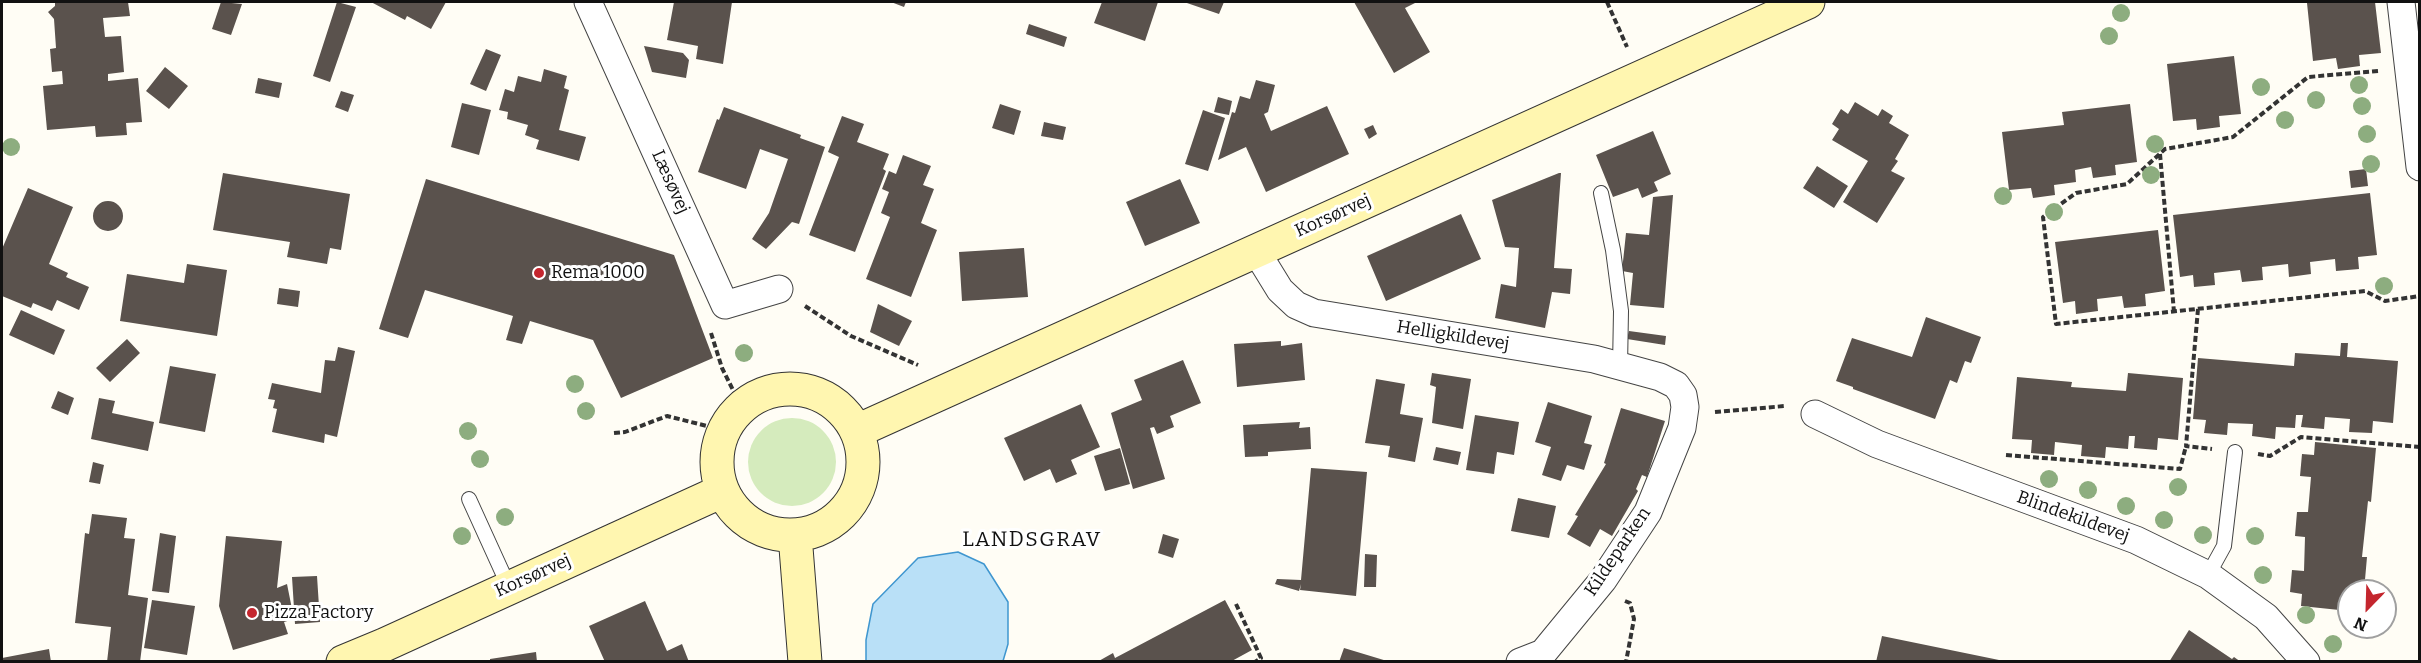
<!DOCTYPE html>
<meta charset="utf-8">
<style>
body{margin:0}
#map{position:relative;width:2421px;height:663px;overflow:hidden;background:#fffdf5;font-family:Bitter,serif}
canvas{display:block}
.frame{position:absolute;inset:0;border:3px solid #111;pointer-events:none}
.north{position:absolute;left:2337px;top:579px;width:60px;height:60px;box-sizing:border-box;background:#fff;border:2px solid #a0a0a0;border-radius:50%;rotate:203deg;font-size:16px;font-weight:700;line-height:24px;text-align:center;color:#111}
.north::after{content:'';display:block;margin:auto;width:21px;height:27px;background:#c4262e;clip-path:polygon(50% 0,100% 100%,50% 72%,0 100%)}
</style>
<div id="map">
<canvas width="2421" height="663"></canvas>
<div class="frame"></div>
<div class="north">N</div>
</div>
<script>
const context = document.querySelector('canvas').getContext('2d');
context.lineJoin = 'round';
function fillPath(path, color) {
  context.fillStyle = color;
  context.fill(path, 'evenodd');
}
function toPath(rows) {
  const path = new Path2D();
  for (const r of rows) {
    if (r.length === 3) {
      path.moveTo(r[0] + r[2], r[1]);
      path.arc(r[0], r[1], r[2], 0, 2 * Math.PI);
      continue;
    }
    path.moveTo(r[0], r[1]);
    for (let i = 2; i < r.length; i += 2) path.lineTo(r[i], r[i + 1]);
  }
  return path;
}
function stroke(path, color, width, dash) {
  context.strokeStyle = color;
  context.lineWidth = width;
  context.lineCap = dash ? 'butt' : 'round';
  context.setLineDash(dash || []);
  context.stroke(path);
}
function write(font, color, halo, rows, align = 'center') {
  context.font = font + ' Bitter,serif';
  context.lineWidth = 6;
  context.setLineDash([]);
  context.textBaseline = 'middle';
  context.strokeStyle = halo;
  context.fillStyle = color;
  for (const [text, x, y, turn = 0] of rows) {
    context.save();
    context.translate(x, y);
    context.rotate((+turn || 0) * Math.PI / 180);
    context.textAlign = isNaN(turn) ? turn : align;
    if (halo) context.strokeText(text, 0, 0);
    context.fillText(text, 0, 0);
    context.restore();
  }
}
fillPath(toPath([
 [792,462,44]
]), '#d5ebbd');
const water = toPath([
 [958,552,984,564,1008,602,1008,644,1003,661,866,661,866,640,873,604,918,558,958,552]
]);
fillPath(water, '#b9e0f7');
stroke(water, '#3f96cf', 1.5);
fillPath(toPath([
 [55,2,128,2,130,16,103,18,105,37,121,36,124,72,108,74,108,81,138,78,142,122,126,123,127,135,96,137,95,126,47,130,43,86,63,84,62,71,52,72,50,49,56,48,54,19,48,12,55,6],
 [221,2,242,4,231,35,212,29],
 [337,2,356,7,330,82,313,76],
 [371,2,446,2,431,29,407,16,405,20],
 [674,2,732,2,723,64,696,59,698,46,667,40],
 [891,2,906,2,904,7],
 [1102,2,1158,2,1145,41,1094,23],
 [1184,2,1224,2,1219,14],
 [1354,2,1417,2,1405,8,1430,52,1394,73],
 [2319,2,2375,2,2381,53,2359,55,2360,66,2338,69,2336,58,2313,61,2307,3],
 [1029,24,1067,37,1064,47,1026,34],
 [644,46,683,53,689,60,686,78,652,72],
 [486,49,501,55,486,91,470,84],
 [2234,56,2241,114,2219,116,2220,127,2197,130,2196,119,2173,121,2167,64],
 [165,67,188,86,169,109,146,91],
 [544,69,567,76,564,88,569,90,559,130,586,137,579,161,536,149,539,140,525,135,528,125,507,119,508,112,499,110,505,89,514,92,518,76,541,82],
 [258,78,282,83,279,98,255,93],
 [1256,80,1275,85,1268,112,1264,114,1271,131,1327,106,1349,154,1266,192,1246,147,1218,160,1232,112,1235,113,1240,96,1250,99],
 [341,91,354,95,348,112,335,107],
 [1218,97,1232,101,1229,115,1214,112],
 [1855,102,1878,116,1882,109,1893,116,1889,123,1909,135,1895,159,1898,161,1891,171,1905,178,1877,223,1843,202,1868,161,1832,140,1839,129,1832,124,1841,109,1848,114],
 [462,103,491,110,479,155,451,147],
 [1000,104,1021,111,1014,135,992,128],
 [2130,104,2137,162,2115,165,2116,175,2093,178,2091,167,2075,170,2076,182,2054,185,2055,195,2033,198,2031,188,2009,190,2002,132,2064,125,2062,112],
 [724,107,801,135,800,138,825,147,799,224,792,222,766,249,752,239,769,213,788,159,760,149,746,189,698,172,717,119,719,120],
 [1203,110,1225,118,1208,171,1185,164],
 [842,116,864,124,857,142,889,154,883,169,886,171,855,252,809,235,839,157,828,152],
 [1044,122,1066,127,1063,140,1041,136],
 [1373,125,1377,134,1369,139,1364,129],
 [1653,131,1671,174,1654,182,1658,191,1642,198,1638,188,1613,197,1596,155],
 [903,155,931,166,923,185,934,189,921,223,937,230,911,297,866,279,890,217,881,213,889,192,882,189,889,171,896,174],
 [1817,166,1848,186,1834,208,1803,188],
 [2366,169,2368,186,2351,188,2349,171],
 [223,173,350,194,341,250,330,248,327,264,287,257,290,242,213,230],
 [1559,173,1561,173,1554,268,1572,269,1570,294,1552,292,1545,328,1495,318,1501,284,1516,287,1519,248,1505,247,1492,200],
 [426,179,674,255,713,358,621,398,593,340,530,321,522,344,506,340,513,316,425,290,408,338,379,329],
 [1180,179,1200,223,1145,246,1126,202],
 [28,188,73,207,49,264,68,273,66,277,89,287,79,310,57,300,52,311,33,303,31,308,2,296,2,249],
 [2370,193,2377,255,2358,257,2359,269,2336,271,2335,259,2310,262,2311,274,2289,277,2288,264,2262,267,2263,280,2242,282,2240,270,2214,273,2215,285,2194,287,2193,275,2180,277,2173,215],
 [1673,195,1664,308,1630,305,1633,273,1622,271,1626,233,1649,235,1653,197],
 [108,216,15],
 [1461,214,1481,259,1386,301,1367,256],
 [2158,230,2165,291,2145,294,2146,306,2124,308,2122,296,2097,299,2098,311,2076,314,2075,301,2063,303,2055,242],
 [1024,248,1028,297,962,301,959,252],
 [187,264,227,270,217,336,120,321,127,274,184,283],
 [279,288,300,291,298,307,277,304],
 [878,304,912,321,899,346,870,332],
 [21,310,65,330,54,355,9,335],
 [1926,317,1981,337,1971,363,1965,361,1957,383,1950,380,1935,419,1853,389,1853,387,1836,381,1852,338,1912,357],
 [1629,331,1666,336,1665,345,1627,339],
 [127,339,140,353,110,382,96,368],
 [1281,341,1281,346,1302,343,1305,380,1237,387,1234,344],
 [2341,343,2348,343,2347,357,2398,361,2393,423,2373,421,2372,433,2349,432,2350,419,2325,417,2324,429,2301,427,2303,415,2296,415,2295,428,2276,427,2275,439,2252,436,2253,424,2228,423,2227,435,2204,433,2206,420,2193,419,2198,358,2294,366,2295,353,2340,356],
 [338,347,355,351,337,437,325,434,324,443,272,432,277,409,273,408,275,400,268,399,272,383,321,393,325,360,335,361],
 [1183,360,1201,403,1170,416,1174,427,1157,434,1154,427,1150,428,1165,479,1133,489,1111,413,1142,400,1134,380],
 [170,366,216,374,205,432,159,423],
 [1432,373,1471,379,1463,429,1432,423,1436,387,1430,385],
 [2128,373,2183,378,2178,440,2158,438,2157,450,2134,448,2135,436,2129,436,2128,449,2106,447,2105,458,2081,456,2082,445,2055,442,2054,455,2031,453,2032,440,2012,439,2017,377,2072,382,2071,387,2126,391],
 [1376,379,1405,384,1400,414,1423,418,1415,462,1388,457,1390,446,1365,443],
 [58,391,74,398,68,415,51,408],
 [99,398,115,401,112,413,154,422,148,451,91,439],
 [1548,402,1592,416,1584,443,1592,445,1584,470,1567,465,1561,481,1542,475,1551,447,1535,442],
 [1081,404,1100,447,1071,460,1077,474,1056,483,1050,469,1024,481,1004,438],
 [1621,408,1665,421,1647,477,1642,475,1636,489,1638,491,1612,536,1600,529,1590,547,1567,534,1578,516,1575,515,1606,464,1604,463],
 [1475,415,1519,422,1514,455,1497,452,1494,474,1466,470],
 [1300,422,1299,428,1310,427,1311,449,1268,452,1268,456,1245,457,1243,425],
 [2315,442,2376,448,2371,502,2368,501,2362,557,2367,557,2364,591,2349,591,2349,611,2301,606,2302,594,2290,592,2292,570,2304,571,2305,537,2295,536,2297,512,2308,512,2311,477,2300,476,2302,454,2314,455],
 [1436,447,1461,452,1458,465,1433,460],
 [1120,448,1130,484,1105,491,1094,456],
 [93,462,104,465,100,484,89,482],
 [1311,468,1367,472,1356,596,1300,590,1301,584,1299,591,1275,584,1277,579,1301,580],
 [1518,498,1556,506,1549,538,1511,531],
 [92,514,127,518,124,538,135,539,128,595,148,598,140,662,107,662,111,627,75,623,85,533,89,534],
 [160,533,176,536,169,593,152,591],
 [1163,534,1179,539,1173,558,1158,553],
 [226,536,282,541,277,588,287,584,294,619,284,622,288,634,233,650,219,606],
 [1365,554,1377,555,1376,587,1364,587],
 [317,576,320,622,295,624,292,577],
 [152,600,195,606,187,655,144,648],
 [1225,600,1252,650,1230,662,1097,662,1113,653,1115,658],
 [645,601,667,651,682,644,689,662,605,662,589,626],
 [2189,630,2232,659,2234,657,2241,662,2169,662],
 [1882,636,1999,660,1999,662,1876,662],
 [1344,648,1387,661,1387,662,1339,662],
 [49,649,51,662,2,662,2,658],
 [536,652,537,662,490,662,490,659]
]), '#5a524d');
const lane = toPath([
 [1601,193,1613,250,1621,311,1620,367],
 [469,499,509,587],
 [2208,575,2224,546,2235,452]
]);
const street = toPath([
 [588,2,725,305,779,289],
 [2401,2,2420,167],
 [1256,251,1280,290,1296,305,1314,313,1594,359,1660,377,1676,385,1683,395,1685,407,1682,428,1648,512,1603,580,1543,653,1520,662],
 [1815,414,1877,444,2136,540,2208,575,2266,617,2306,662]
]);
const secondary = toPath([
 [790,462,73],
 [857,431,1808,2],
 [795,535,805,662],
 [343,662,384,645,722,491]
]);
stroke(lane, '#444', 16);
stroke(street, '#444', 29);
stroke(secondary, '#333', 35);
stroke(toPath([
 [1607,2,1627,47],
 [2378,71,2308,77,2233,137,2165,149,2127,184,2076,193,2043,217,2056,324,2365,291,2385,301,2420,296],
 [2160,154,2174,312],
 [805,306,851,336,918,365],
 [2198,309,2186,446,2212,449],
 [711,333,722,368,741,406],
 [1715,412,1785,406],
 [614,433,625,432,667,416,723,430],
 [2258,454,2270,456,2301,437,2420,447],
 [2006,455,2180,469,2186,446],
 [1625,601,1630,603,1634,619,1626,662],
 [1236,604,1261,658,1255,662]
]), '#333', 4, [6, 3]);
stroke(lane, '#fff', 14);
stroke(street, '#fff', 27);
stroke(secondary, '#fff6b0', 33);
context.fillStyle = '#8dad7f';
for (const [x, y] of [
 [2121,13],
 [2109,36],
 [2359,85],
 [2261,87],
 [2316,100],
 [2362,106],
 [2285,120],
 [2367,134],
 [2155,144],
 [11,147],
 [2371,164],
 [2151,175],
 [2003,196],
 [2054,212],
 [2384,286],
 [744,353],
 [575,384],
 [586,411],
 [468,431],
 [480,459],
 [2049,479],
 [2178,487],
 [2088,490],
 [2126,506],
 [505,517],
 [2164,520],
 [2203,535],
 [462,536],
 [2255,536],
 [2263,575],
 [2306,615],
 [2333,644]
]) {
  context.beginPath();
  context.arc(x, y, 9, 0, 2 * Math.PI);
  context.fill();
}
for (const [x, y, r, color] of [
 [539,273,6,"#c4262e"],
 [252,613,6,"#c4262e"]
]) {
  const dot = new Path2D();
  dot.arc(x, y, r, 0, 2 * Math.PI);
  context.fillStyle = color;
  context.fill(dot);
  stroke(dot, '#fff', 2);
}
write('18px', '#111', '#fff', [
 ["Læsøvej",670,182,66],
 ["Korsørvej",1333,216,-24],
 ["Helligkildevej",1453,336,9],
 ["Blindekildevej",2073,517,20],
 ["Kildeparken",1618,552,-56],
 ["Korsørvej",533,576,-24]
]);
write('18px', '#111', '#fff', [
 ["Rema 1000",551,273],
 ["Pizza Factory",264,613]
], 'left');
context.letterSpacing = '1.5px';
write('21px', '#111', '#fff', [
 ["LANDSGRAV",1032,540]
]);
context.letterSpacing = '0px';
</script>
